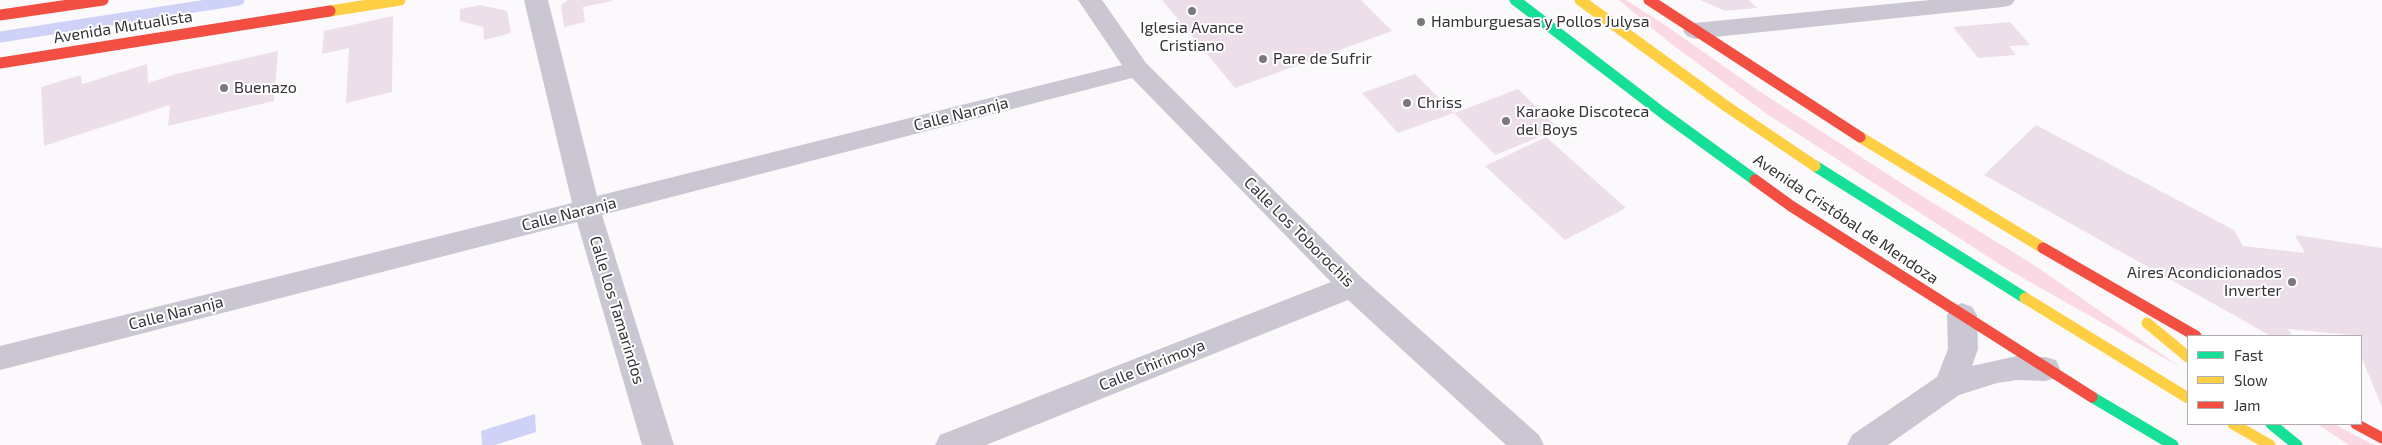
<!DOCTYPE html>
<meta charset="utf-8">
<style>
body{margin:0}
#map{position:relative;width:2382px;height:445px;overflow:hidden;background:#fcf9fd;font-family:"Exo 2",sans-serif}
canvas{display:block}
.legend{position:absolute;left:2187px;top:335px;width:175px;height:90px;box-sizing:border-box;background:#fff;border:1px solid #afadaf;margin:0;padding:6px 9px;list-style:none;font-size:15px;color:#363237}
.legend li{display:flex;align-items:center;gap:10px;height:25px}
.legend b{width:25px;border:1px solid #afadaf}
</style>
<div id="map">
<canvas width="2382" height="445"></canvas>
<ul class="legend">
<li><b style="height:6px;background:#16e098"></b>Fast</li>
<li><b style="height:6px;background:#ffcf43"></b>Slow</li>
<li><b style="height:6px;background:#f24e42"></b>Jam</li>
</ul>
</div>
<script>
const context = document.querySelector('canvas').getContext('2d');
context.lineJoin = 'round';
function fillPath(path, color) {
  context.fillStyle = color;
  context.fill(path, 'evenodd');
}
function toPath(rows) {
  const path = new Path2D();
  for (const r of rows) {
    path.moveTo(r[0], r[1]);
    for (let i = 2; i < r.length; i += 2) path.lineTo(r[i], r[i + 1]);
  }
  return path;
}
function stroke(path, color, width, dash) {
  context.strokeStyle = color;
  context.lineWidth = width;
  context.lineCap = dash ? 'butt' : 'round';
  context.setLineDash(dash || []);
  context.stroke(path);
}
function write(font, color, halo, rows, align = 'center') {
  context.font = font + ' "Exo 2",sans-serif';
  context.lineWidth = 4;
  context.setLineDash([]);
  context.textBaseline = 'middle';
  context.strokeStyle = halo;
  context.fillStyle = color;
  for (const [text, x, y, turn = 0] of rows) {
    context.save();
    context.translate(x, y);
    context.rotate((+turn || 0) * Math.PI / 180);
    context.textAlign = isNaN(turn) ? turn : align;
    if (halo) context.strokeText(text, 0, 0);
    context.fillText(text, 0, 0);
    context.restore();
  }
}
fillPath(toPath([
 [1619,0,1626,0,1665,25,1762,93,1909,188,2034,265,2180,367,2007,269,1767,114,1670,43],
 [2317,424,2334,424,2374,445,2349,445]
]), '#fad9e5');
fillPath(toPath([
 [535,414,536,432,495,445,482,445,481,431]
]), '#ced2f7');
stroke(toPath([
 [0,37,239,0]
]), '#ced2f7', 11);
fillPath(toPath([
 [568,0,612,0,612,1,583,7,585,22,564,27,561,5],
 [1162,0,1361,0,1392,31,1235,88],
 [1700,0,1749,0,1757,8,1725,11],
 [480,5,507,11,511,33,484,40,483,27,460,21,460,9],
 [393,16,392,92,346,103,349,48,322,54,324,31],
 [2010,22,2030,45,2009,46,2016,55,1978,58,1953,27],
 [278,51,274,101,168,126,170,105,44,146,41,87,81,75,82,84,147,64,148,83,176,74],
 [1415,74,1454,113,1398,133,1362,93],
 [1518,89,1559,129,1495,155,1454,113],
 [2036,125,2234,230,2243,246,2305,253,2295,235,2382,248,2382,407,2361,356,2361,336,2288,329,2292,336,2271,336,1984,175],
 [1546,137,1626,208,1565,240,1485,166]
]), '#eddfea');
fillPath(toPath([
 [524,0,548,0,597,196,1122,65,1078,0,1102,0,1146,63,1362,278,1539,435,1544,445,1506,445,1348,300,986,445,935,445,940,435,1331,282,1132,78,602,215,674,445,642,445,577,222,0,370,0,346,572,203,524,0],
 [1930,0,2015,0,2011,5,2003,7,1695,39,1687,36,1683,31,1687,26,1695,23,1930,0],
 [1962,303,1972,307,1977,315,1978,349,1972,366,2017,356,2045,357,2056,360,2060,369,2056,378,2045,381,2017,380,1997,383,1959,395,1888,445,1847,445,1852,435,1937,377,1948,349,1947,315,1952,307,1962,303]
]), '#cac6d2');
stroke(toPath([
 [1515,0,1664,114,1755,180],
 [1815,166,2025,298],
 [2092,397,2173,445],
 [2271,424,2297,445]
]), '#16e098', 11);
stroke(toPath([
 [1580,0,1726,106,1815,166],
 [330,11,400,0],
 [1860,137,2043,248],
 [2025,298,2188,398],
 [2147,323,2188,357],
 [2233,424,2270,445]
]), '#ffcf43', 11);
stroke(toPath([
 [1649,0,1860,137],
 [0,15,103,0],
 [0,63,330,11],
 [1755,180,1791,206,2092,397],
 [2043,248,2196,336],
 [2356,424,2382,438]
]), '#f24e42', 11);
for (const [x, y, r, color] of [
 [1192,11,5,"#7b787c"],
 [1421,22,5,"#7b787c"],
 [1263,59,5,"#7b787c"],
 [224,88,5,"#7b787c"],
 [1407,103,5,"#7b787c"],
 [1506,121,5,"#7b787c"],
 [2292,282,5,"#7b787c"]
]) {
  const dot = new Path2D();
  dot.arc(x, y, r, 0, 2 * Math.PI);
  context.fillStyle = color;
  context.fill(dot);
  stroke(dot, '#fff', 2);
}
write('16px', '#363237', '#fff', [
 ["Hamburguesas y Pollos Julysa",1431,22],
 ["Iglesia Avance",1192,28,"center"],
 ["Cristiano",1192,46,"center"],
 ["Pare de Sufrir",1273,59],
 ["Buenazo",234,88],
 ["Chriss",1417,103],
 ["Karaoke Discoteca",1516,112],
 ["del Boys",1516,130],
 ["Aires Acondicionados",2282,273,"right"],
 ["Inverter",2282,291,"right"]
], 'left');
write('16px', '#363237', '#fff', [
 ["Avenida Mutualista",123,27,-9],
 ["Calle Naranja",961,114,-14],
 ["Calle Naranja",569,214,-14],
 ["Avenida Cristóbal de Mendoza",1846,219,34],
 ["Calle Los Toborochis",1299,232,45],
 ["Calle Los Tamarindos",617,310,73],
 ["Calle Naranja",176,313,-14],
 ["Calle Chirimoya",1152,365,-22]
]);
</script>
